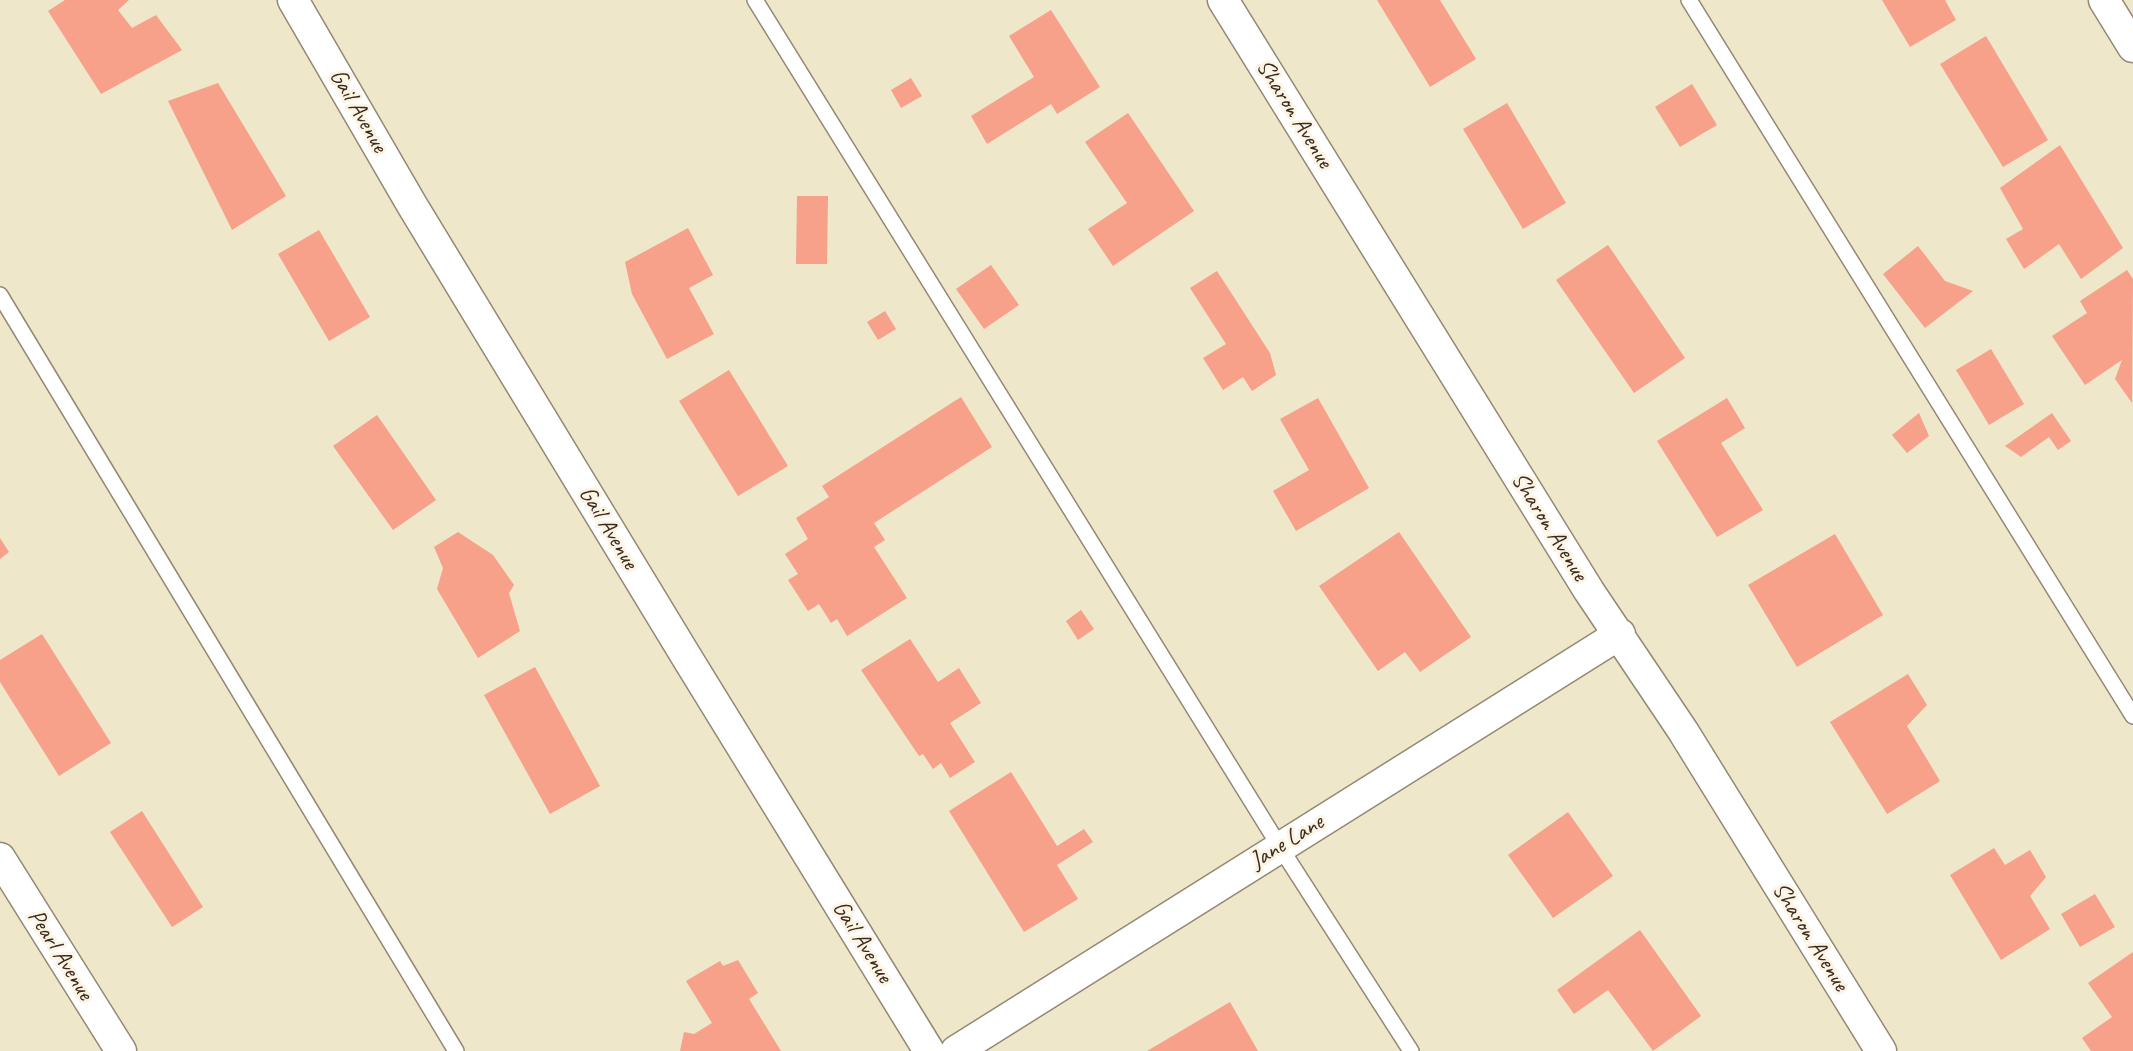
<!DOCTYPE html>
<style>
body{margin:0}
canvas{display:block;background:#eee7ca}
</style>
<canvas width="2133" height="1051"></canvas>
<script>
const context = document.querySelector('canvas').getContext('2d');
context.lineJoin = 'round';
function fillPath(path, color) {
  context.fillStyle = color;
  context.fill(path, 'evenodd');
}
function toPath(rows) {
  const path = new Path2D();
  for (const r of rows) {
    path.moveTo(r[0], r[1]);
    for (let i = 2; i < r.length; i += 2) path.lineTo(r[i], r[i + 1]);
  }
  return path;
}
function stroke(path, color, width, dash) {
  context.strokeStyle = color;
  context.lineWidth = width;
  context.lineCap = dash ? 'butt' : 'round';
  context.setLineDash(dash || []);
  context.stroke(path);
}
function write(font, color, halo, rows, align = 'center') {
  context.font = font + ' Caveat,sans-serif';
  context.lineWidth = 6;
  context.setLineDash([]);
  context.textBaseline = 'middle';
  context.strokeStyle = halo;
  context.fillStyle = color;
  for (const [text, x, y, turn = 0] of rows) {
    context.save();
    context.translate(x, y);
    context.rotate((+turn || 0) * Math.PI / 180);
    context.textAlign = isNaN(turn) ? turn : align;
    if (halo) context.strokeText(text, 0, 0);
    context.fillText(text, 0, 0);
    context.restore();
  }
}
fillPath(toPath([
 [65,0,129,0,118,10,132,28,156,15,182,50,101,94,48,11],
 [1377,0,1440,0,1476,59,1430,87],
 [1882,0,1945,0,1956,20,1910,47],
 [1051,10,1100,87,1057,114,1051,104,987,144,971,116,1034,77,1009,36],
 [1986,36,2048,140,2003,167,1940,64],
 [911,78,922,96,901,108,891,90],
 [218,83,286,196,232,230,168,101],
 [1692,84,1717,125,1680,147,1655,107],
 [1507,103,1566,203,1523,229,1463,129],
 [1128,113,1194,211,1113,266,1088,229,1127,203,1085,142],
 [2060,145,2123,248,2081,279,2059,244,2024,269,2006,239,2023,229,2000,188],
 [797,196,828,196,827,264,796,264],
 [688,228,713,275,689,288,714,334,667,359,632,294,625,262],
 [319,230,370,317,329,341,278,254],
 [1608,245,1685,358,1634,393,1556,280],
 [1918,246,1945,281,1973,291,1925,328,1883,274],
 [991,265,1019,305,984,329,956,289],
 [2127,270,2133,279,2132,403,2115,379,2122,360,2085,385,2052,336,2087,313,2080,301],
 [1217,271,1270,353,1276,375,1252,391,1243,377,1223,390,1203,358,1226,344,1190,288],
 [885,311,896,329,878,340,867,322],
 [1991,349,2024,404,1989,425,1956,370],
 [729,370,788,466,738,496,679,401],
 [961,397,992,447,874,523,885,540,874,547,907,598,847,636,837,619,831,623,819,604,808,611,788,580,798,574,785,554,808,539,796,518,829,497,822,486],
 [1318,398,1369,488,1296,531,1273,491,1309,470,1280,419],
 [1727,398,1745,428,1721,443,1763,510,1717,537,1657,441],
 [1919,413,1929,436,1907,453,1892,435],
 [2052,413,2071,441,2058,450,2049,437,2021,457,2005,446],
 [377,415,436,500,393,530,333,446],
 [458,532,493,555,514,585,509,593,520,631,478,658,437,589,443,568,434,547],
 [1399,532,1471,637,1420,672,1405,652,1378,671,1319,586],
 [1835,534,1883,615,1797,667,1748,585],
 [0,538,9,552,0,559],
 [1081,610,1094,629,1078,640,1066,621],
 [42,634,111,743,59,776,0,682,0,660],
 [910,639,938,682,959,668,981,703,950,723,975,762,950,778,941,763,933,769,923,754,919,756,861,670],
 [535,667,600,786,550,814,484,695],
 [1908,674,1927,705,1907,726,1940,781,1887,814,1830,722],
 [1011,772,1057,846,1084,829,1093,842,1057,865,1078,899,1024,932,949,811],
 [142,811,203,907,172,927,110,832],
 [1568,812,1613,876,1553,918,1508,855],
 [1994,848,2005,865,2030,850,2046,877,2030,896,2050,929,2001,960,1950,875],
 [2095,894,2115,927,2080,947,2061,914],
 [1640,930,1701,1016,1653,1051,1608,990,1574,1014,1557,990],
 [2133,952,2133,1051,2091,1051,2082,1038,2112,1017,2088,983],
 [738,960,758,993,749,999,781,1051,680,1051,684,1032,694,1034,712,1023,686,981,720,961,723,966],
 [1230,1002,1258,1051,1147,1051]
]), '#f7a08a');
const lane = toPath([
 [755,0,1280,847,1411,1051],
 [1689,0,2133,716],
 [0,295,456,1051]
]);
const street = toPath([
 [293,0,412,205,689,661,929,1051],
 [1223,0,1589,591,1683,731,1881,1051],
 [2104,0,2133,47],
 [0,858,121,1051],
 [956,1051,1620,634]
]);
stroke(lane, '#948874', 18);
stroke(street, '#948874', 33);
stroke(lane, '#fff', 15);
stroke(street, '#fff', 30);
write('24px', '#3b2a1e', '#fcf5e5', [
 ["Gail Avenue",358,111,60],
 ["Sharon Avenue",1294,114,58],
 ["Sharon Avenue",1549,527,58],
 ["Gail Avenue",608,528,59],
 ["Jane Lane",1287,842,-32],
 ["Sharon Avenue",1810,937,58],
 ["Gail Avenue",862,942,58],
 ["Pearl Avenue",60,955,58]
]);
</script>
